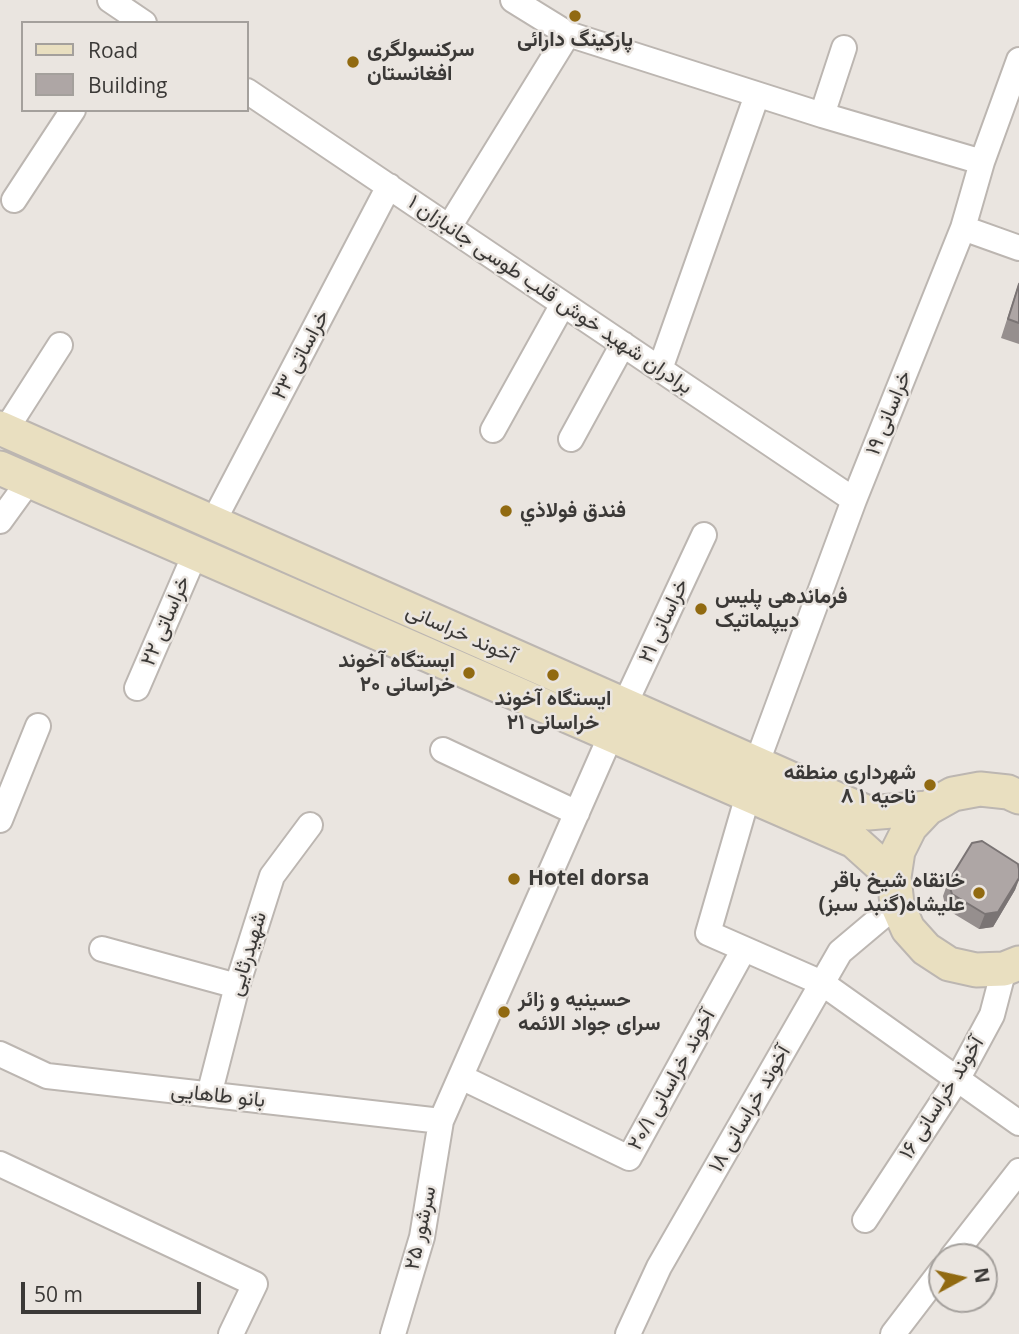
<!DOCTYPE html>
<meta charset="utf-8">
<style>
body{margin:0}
#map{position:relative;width:1019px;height:1334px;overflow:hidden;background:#eae5e0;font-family:"Open Sans",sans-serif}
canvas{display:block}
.legend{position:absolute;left:21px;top:21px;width:228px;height:91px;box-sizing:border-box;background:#eae5e0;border:2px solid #a4a09c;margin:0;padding:9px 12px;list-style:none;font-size:21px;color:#3b3937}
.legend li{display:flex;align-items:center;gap:14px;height:35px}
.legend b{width:35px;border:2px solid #a4a09c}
.north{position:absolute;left:928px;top:1243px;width:70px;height:70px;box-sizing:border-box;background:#eae5e0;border:2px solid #a4a09c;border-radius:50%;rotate:82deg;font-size:19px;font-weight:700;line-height:28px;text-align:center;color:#3b3937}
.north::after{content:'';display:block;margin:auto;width:24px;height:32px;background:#916a11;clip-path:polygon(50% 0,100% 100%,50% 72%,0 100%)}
.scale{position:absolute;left:21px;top:1282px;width:180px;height:32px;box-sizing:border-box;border:4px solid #3b3937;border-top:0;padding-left:9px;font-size:21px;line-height:24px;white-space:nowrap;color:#3b3937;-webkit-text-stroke:5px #eae5e0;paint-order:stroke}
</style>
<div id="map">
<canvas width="1019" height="1334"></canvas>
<ul class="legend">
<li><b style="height:9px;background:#e9dfc0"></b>Road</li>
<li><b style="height:19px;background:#aea6a5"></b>Building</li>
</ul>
<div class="north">N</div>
<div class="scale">50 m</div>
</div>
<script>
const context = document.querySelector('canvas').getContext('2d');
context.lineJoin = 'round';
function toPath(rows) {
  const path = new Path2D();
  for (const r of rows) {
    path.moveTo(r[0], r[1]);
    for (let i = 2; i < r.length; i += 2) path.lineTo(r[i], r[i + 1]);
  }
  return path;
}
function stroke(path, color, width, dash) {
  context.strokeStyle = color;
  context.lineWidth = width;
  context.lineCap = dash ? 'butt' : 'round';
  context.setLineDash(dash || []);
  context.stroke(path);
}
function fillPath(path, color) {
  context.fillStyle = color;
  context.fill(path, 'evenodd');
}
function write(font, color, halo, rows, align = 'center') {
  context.font = font + ' "Open Sans",Vazirmatn,sans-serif';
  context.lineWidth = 5;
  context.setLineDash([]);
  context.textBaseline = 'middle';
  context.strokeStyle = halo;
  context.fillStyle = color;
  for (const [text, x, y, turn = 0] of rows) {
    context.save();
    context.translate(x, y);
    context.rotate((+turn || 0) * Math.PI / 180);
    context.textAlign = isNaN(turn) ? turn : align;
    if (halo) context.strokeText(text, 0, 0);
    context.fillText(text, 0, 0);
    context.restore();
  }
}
const street = toPath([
 [110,0,144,23],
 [513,0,568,34,822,115,982,162],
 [247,91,854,500],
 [822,115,844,48],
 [14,200,73,110],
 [449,227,568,34],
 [963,228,1019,248],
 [660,369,757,95],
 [493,430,563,304],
 [5,431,60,345],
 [571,439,623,344],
 [0,521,29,481],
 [212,524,389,186],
 [137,688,195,554],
 [624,706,704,535],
 [443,750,577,813],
 [756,765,854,500,963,228,982,162,1019,60],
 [748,795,708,933,822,983,1019,1123],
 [0,820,38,726],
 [102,949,237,986],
 [0,1054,47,1076,441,1121],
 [461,1077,629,1158,744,949],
 [209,1095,237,986,272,876,310,825],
 [0,1164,255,1284,231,1334],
 [865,1220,958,1078,992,1015,1004,969],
 [952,1257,1019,1171],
 [393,1334,422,1237,441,1121,611,735],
 [628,1334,659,1267,840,952,897,904],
 [893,1334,942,1270]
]);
const secondary = toPath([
 [0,428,868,813,928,808],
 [0,468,854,841,894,877],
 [1019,797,1008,792,980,789,953,794,928,808,910,827,898,851,894,877,897,904,908,929,926,949,949,964,976,970,1004,969,1019,963]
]);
stroke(street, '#bcb6b1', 28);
stroke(secondary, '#bcb6b1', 37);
stroke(street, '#fff', 24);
stroke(secondary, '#e9dfc0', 33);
fillPath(toPath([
 [1019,282,1019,344,1001,338],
 [1019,869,1019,880,1015,890,993,927,979,929,946,909,943,896,948,882]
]), '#968f8e');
fillPath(toPath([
 [1019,878,1015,890,993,927,979,929,985,914]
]), '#7a7474');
const building = toPath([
 [1019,284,1019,323,1008,319,1019,284],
 [982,841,1018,864,1019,869,1019,878,998,912,985,914,952,894,948,882,972,843,982,841]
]);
fillPath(building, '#aea6a5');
stroke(building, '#7a7474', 2);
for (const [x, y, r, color] of [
 [575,16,7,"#916a11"],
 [353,62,7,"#916a11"],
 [506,511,7,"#916a11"],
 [701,609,7,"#916a11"],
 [469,673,7,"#916a11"],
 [553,675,7,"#916a11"],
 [930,785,7,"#916a11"],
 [514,879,7,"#916a11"],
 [979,893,7,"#916a11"],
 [504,1012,7,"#916a11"]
]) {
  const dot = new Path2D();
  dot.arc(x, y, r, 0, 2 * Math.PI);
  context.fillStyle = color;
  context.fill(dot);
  stroke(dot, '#eae5e0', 2.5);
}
write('bold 21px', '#3b3937', '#eae5e0', [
 ["پارکینگ دارائی",575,40,"center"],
 ["سرکنسولگری",367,50],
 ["افغانستان",367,74],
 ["فندق فولاذي",520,511],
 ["فرماندهی پلیس",715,597],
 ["دیپلماتیک",715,621],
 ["ایستگاه آخوند",455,661,"right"],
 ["خراسانی ۲۰",455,685,"right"],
 ["ایستگاه آخوند",553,699,"center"],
 ["خراسانی ۲۱",553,723,"center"],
 ["شهرداری منطقه",916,773,"right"],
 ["۸ ناحیه ۱",916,797,"right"],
 ["Hotel dorsa",528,879],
 ["خانقاه شیخ باقر",965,881,"right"],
 ["علیشاه(گنبد سبز)",965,905,"right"],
 ["حسینیه و زائر",518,1000],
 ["سرای جواد الائمه",518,1024]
], 'left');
write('21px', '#3b3937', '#eae5e0', [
 ["برادران شهید خوش قلب طوسی جانبازان ۱",550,295,34],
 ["خراساتی ۲۳",301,355,-62],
 ["خراسانی ۱۹",889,413,-68],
 ["خراساتی ۲۲",166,621,-67],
 ["خراسانی ۲۱",664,621,-65],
 ["آخوند خراسانی",461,634,24],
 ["شهیدرثایی",248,954,-73],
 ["آخوند خراسانی ۲۰/۱",672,1080,-61],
 ["بانو طاهایی",218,1096,6],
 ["آخوند خراسانی ۱۶",942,1098,-58],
 ["آخوند خراسانی ۱۸",750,1109,-60],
 ["سرشور ۲۵",421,1228,-78]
]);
</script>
